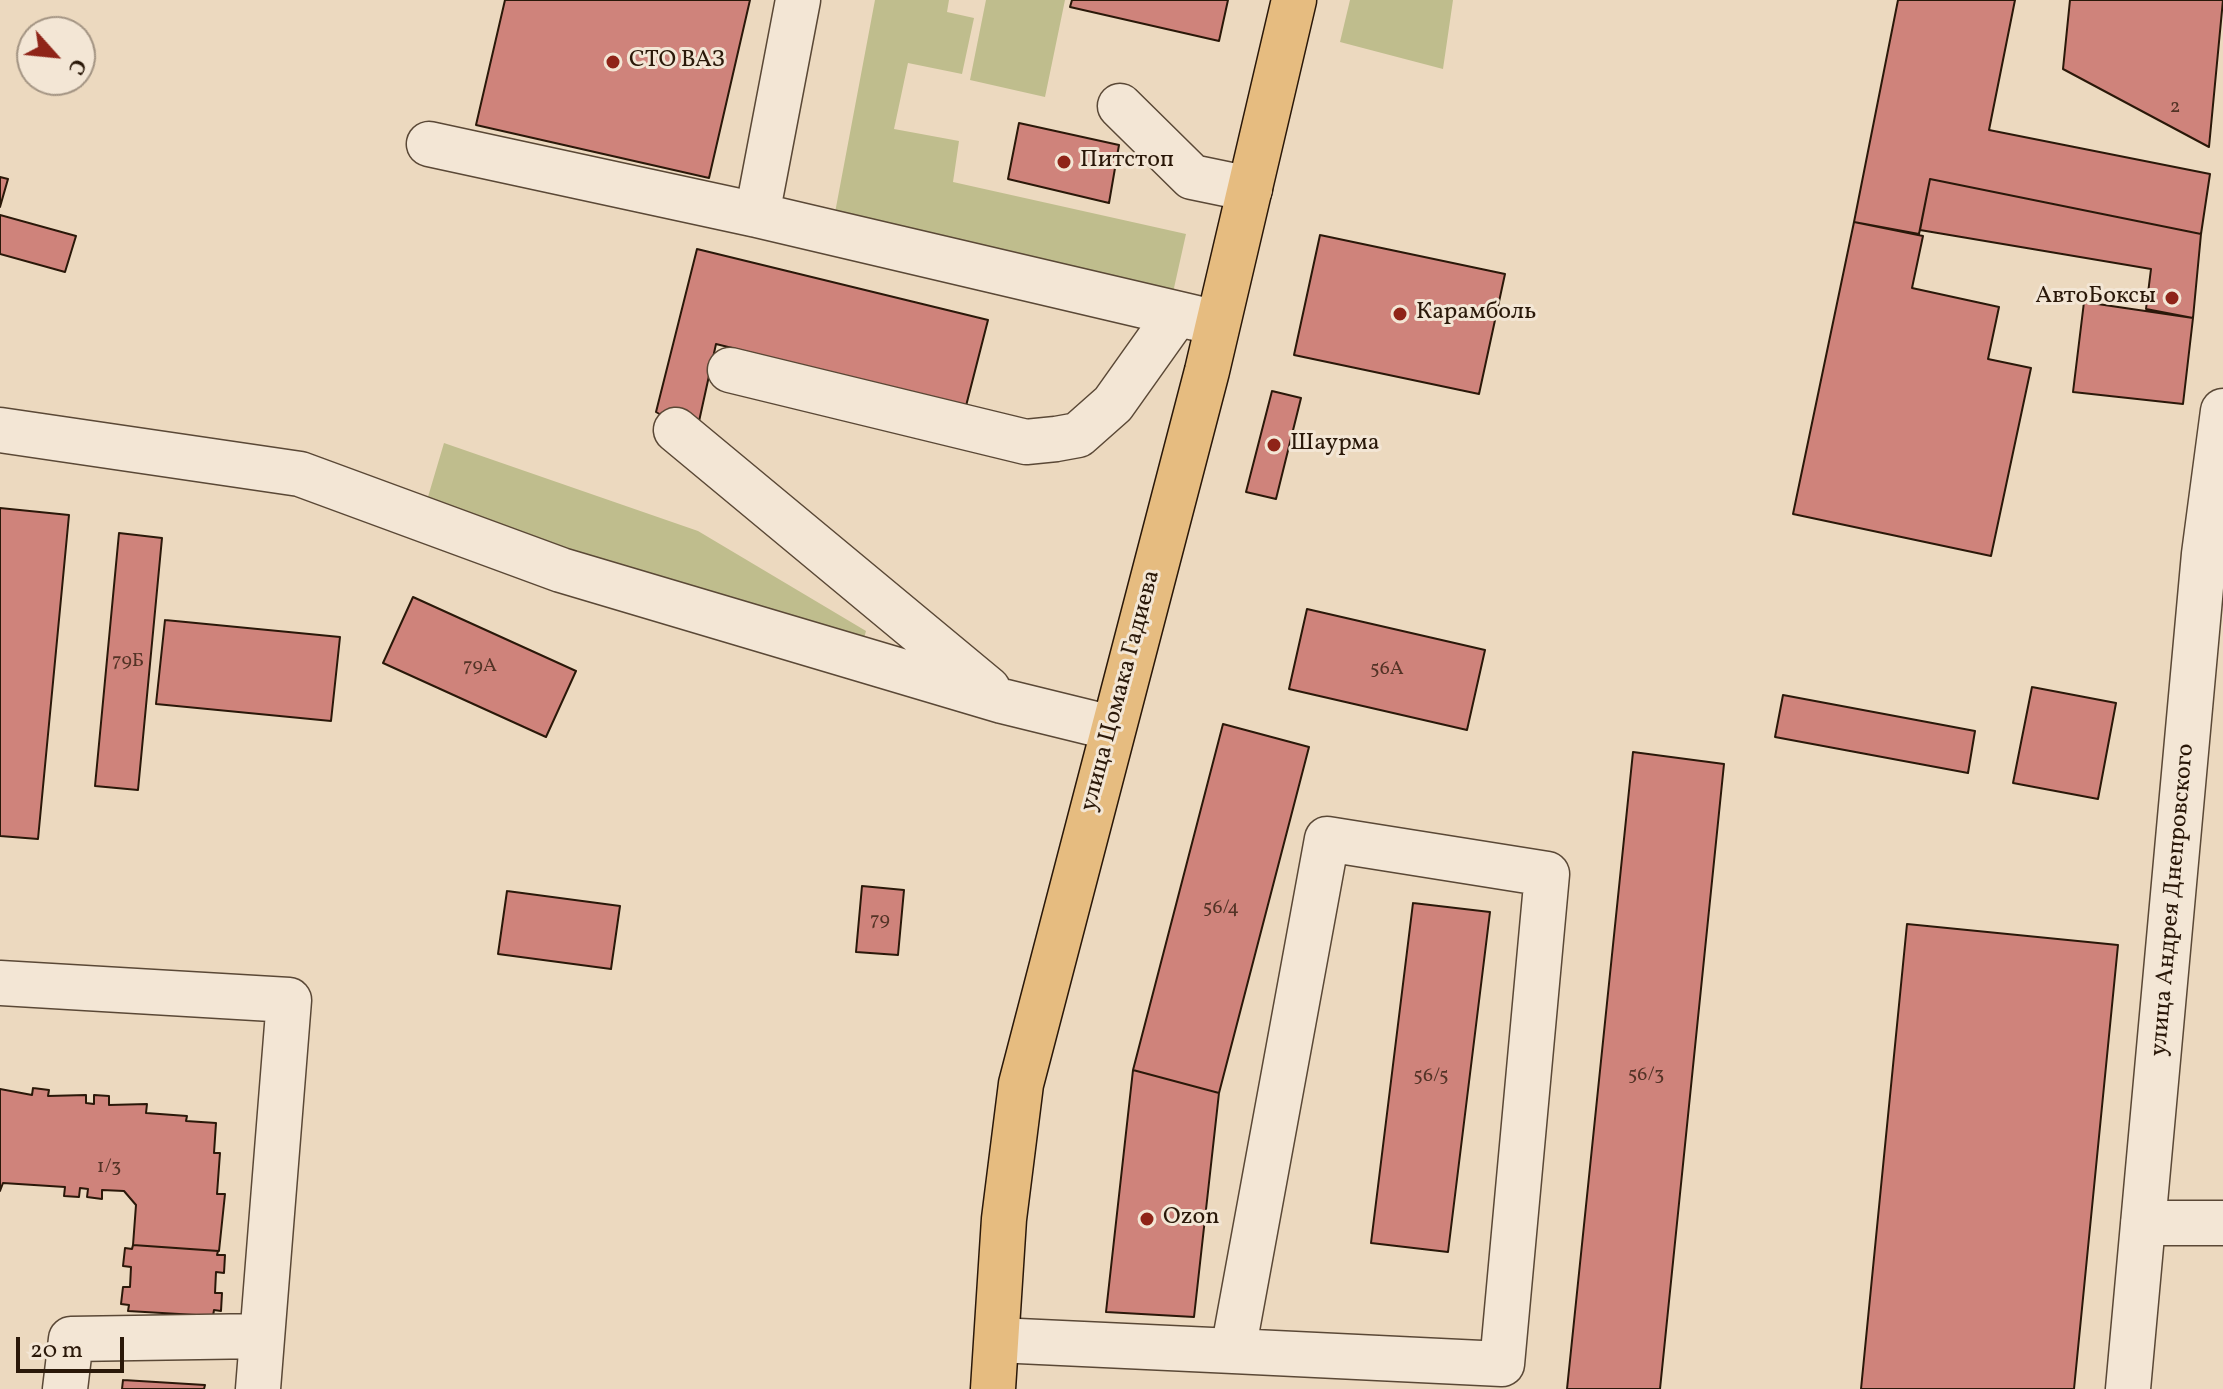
<!DOCTYPE html>
<meta charset="utf-8">
<style>
body{margin:0}
#map{position:relative;width:2223px;height:1389px;overflow:hidden;background:#ecd9bf;font-family:Vollkorn,serif}
canvas{display:block}
.north{position:absolute;left:16px;top:16px;width:80px;height:80px;box-sizing:border-box;background:#f3e6d5;border:2px solid #a39483;border-radius:50%;rotate:117deg;font-size:22px;font-weight:700;line-height:32px;text-align:center;color:#2a1809}
.north::after{content:'';display:block;margin:auto;width:28px;height:36px;background:#8f2418;clip-path:polygon(50% 0,100% 100%,50% 72%,0 100%)}
.scale{position:absolute;left:16px;top:1337px;width:108px;height:36px;box-sizing:border-box;border:4px solid #2a1809;border-top:0;padding-left:10px;font-size:24px;line-height:28px;white-space:nowrap;color:#2a1809;-webkit-text-stroke:6px #f3e6d5;paint-order:stroke}
</style>
<div id="map">
<canvas width="2223" height="1389"></canvas>
<div class="north">С</div>
<div class="scale">20 m</div>
</div>
<script>
const context = document.querySelector('canvas').getContext('2d');
context.lineJoin = 'round';
function fillPath(path, color) {
  context.fillStyle = color;
  context.fill(path, 'evenodd');
}
function toPath(rows) {
  const path = new Path2D();
  for (const r of rows) {
    path.moveTo(r[0], r[1]);
    for (let i = 2; i < r.length; i += 2) path.lineTo(r[i], r[i + 1]);
  }
  return path;
}
function stroke(path, color, width, dash) {
  context.strokeStyle = color;
  context.lineWidth = width;
  context.lineCap = dash ? 'butt' : 'round';
  context.setLineDash(dash || []);
  context.stroke(path);
}
function write(font, color, halo, rows, align = 'center') {
  context.font = font + ' Vollkorn,serif';
  context.lineWidth = 6;
  context.setLineDash([]);
  context.textBaseline = 'middle';
  context.strokeStyle = halo;
  context.fillStyle = color;
  for (const [text, x, y, turn = 0] of rows) {
    context.save();
    context.translate(x, y);
    context.rotate((+turn || 0) * Math.PI / 180);
    context.textAlign = isNaN(turn) ? turn : align;
    if (halo) context.strokeText(text, 0, 0);
    context.fillText(text, 0, 0);
    context.restore();
  }
}
fillPath(toPath([
 [875,0,949,0,947,12,974,18,962,74,908,63,894,129,959,141,953,182,1186,234,1172,297,834,218],
 [986,0,1065,0,1045,97,970,80],
 [1350,0,1453,0,1443,69,1340,42],
 [444,443,698,531,866,631,859,657,425,507]
]), '#bfbd8d');
const building = toPath([
 [505,0,750,0,709,178,476,125,505,0],
 [1072,0,1228,0,1219,41,1070,7,1072,0],
 [1898,0,2015,0,1989,130,2210,174,2201,234,1930,179,1919,234,1854,222,1898,0],
 [2070,0,2223,0,2209,147,2063,69,2070,0],
 [1019,123,1119,145,1109,203,1008,179,1019,123],
 [0,177,8,179,0,207,0,177],
 [1930,179,2201,234,2193,318,2146,309,2151,269,1920,230,1930,179],
 [0,215,76,236,65,272,0,254,0,215],
 [1854,222,1923,236,1912,288,1999,307,1988,359,2031,368,1991,556,1793,514,1854,222],
 [1320,235,1505,274,1479,394,1294,355,1320,235],
 [697,249,988,320,966,406,716,344,696,435,656,412,697,249],
 [2084,302,2193,318,2183,404,2073,392,2084,302],
 [1272,391,1301,398,1276,499,1246,492,1272,391],
 [0,508,69,515,38,839,0,836,0,508],
 [119,533,162,538,138,790,95,786,119,533],
 [413,597,576,671,546,737,383,663,413,597],
 [1307,609,1485,650,1467,730,1289,689,1307,609],
 [165,620,340,637,331,721,156,704,165,620],
 [2032,687,2116,703,2098,799,2013,783,2032,687],
 [1783,695,1975,731,1968,773,1775,737,1783,695],
 [1223,724,1309,747,1219,1093,1133,1070,1223,724],
 [1633,752,1724,764,1660,1389,1567,1389,1633,752],
 [862,886,904,890,898,955,856,952,862,886],
 [507,891,620,906,611,969,498,954,507,891],
 [1413,903,1490,912,1448,1252,1371,1243,1413,903],
 [1907,924,2118,945,2074,1389,1861,1389,1907,924],
 [1133,1070,1219,1093,1194,1317,1106,1312,1133,1070],
 [33,1088,49,1090,48,1096,86,1095,86,1103,94,1104,94,1095,109,1096,109,1105,147,1104,146,1113,187,1116,186,1121,216,1123,214,1153,220,1153,217,1194,225,1194,219,1251,133,1245,136,1205,124,1191,102,1190,102,1199,87,1197,88,1189,80,1188,79,1197,64,1196,65,1187,3,1183,0,1191,0,1089,32,1095,33,1088],
 [133,1245,218,1251,217,1255,225,1255,224,1273,216,1272,215,1293,222,1293,221,1311,214,1310,213,1316,128,1311,129,1305,121,1304,123,1287,130,1287,131,1267,123,1266,125,1248,132,1249,133,1245],
 [123,1380,205,1385,204,1389,122,1389,123,1380]
]);
fillPath(building, '#cf837b');
stroke(building, '#2a1809', 2);
const minor = toPath([
 [1120,106,1192,177,1250,189],
 [429,144,757,215,1217,323],
 [757,215,798,0],
 [730,370,1026,442,1056,439,1078,435,1113,404,1177,314],
 [0,430,300,474,561,570,1002,701,1112,728],
 [676,430,988,689],
 [0,983,289,1000,258,1389],
 [2143,1223,2223,1223],
 [997,1340,1233,1351,1502,1364,1547,874,1327,839,1233,1351],
 [65,1389,71,1339,262,1336],
 [2128,1389,2204,554,2223,411]
]);
const major = toPath([
 [993,1389,1004,1219,1021,1084,1207,371,1294,0]
]);
stroke(minor, '#5a4836', 47);
stroke(major, '#2a1809', 47);
stroke(minor, '#f3e6d5', 44);
stroke(major, '#e6bc80', 44);
for (const [x, y, r, color] of [
 [613,62,8,"#8f2418"],
 [1064,162,8,"#8f2418"],
 [2172,298,8,"#8f2418"],
 [1400,314,8,"#8f2418"],
 [1274,445,8,"#8f2418"],
 [1147,1219,8,"#8f2418"]
]) {
  const dot = new Path2D();
  dot.arc(x, y, r, 0, 2 * Math.PI);
  context.fillStyle = color;
  context.fill(dot);
  stroke(dot, '#f3e6d5', 3);
}
write('20px', '#533326', null, [
 ["2",2175,108],
 ["79Б",128,662],
 ["79А",480,667],
 ["56А",1387,670],
 ["56/4",1221,909],
 ["79",880,921],
 ["56/3",1646,1076],
 ["56/5",1431,1077],
 ["1/3",109,1168]
]);
write('24px', '#2a1809', '#f3e6d5', [
 ["СТО ВАЗ",629,62],
 ["Питстоп",1080,162],
 ["АвтоБоксы",2156,298,"right"],
 ["Карамболь",1416,314],
 ["Шаурма",1290,445],
 ["Ozon",1163,1219]
], 'left');
write('24px', '#2a1809', '#f3e6d5', [
 ["улица Цомака Гадиева",1122,691,-75],
 ["улица Андрея Днепровского",2174,900,-85]
]);
</script>
